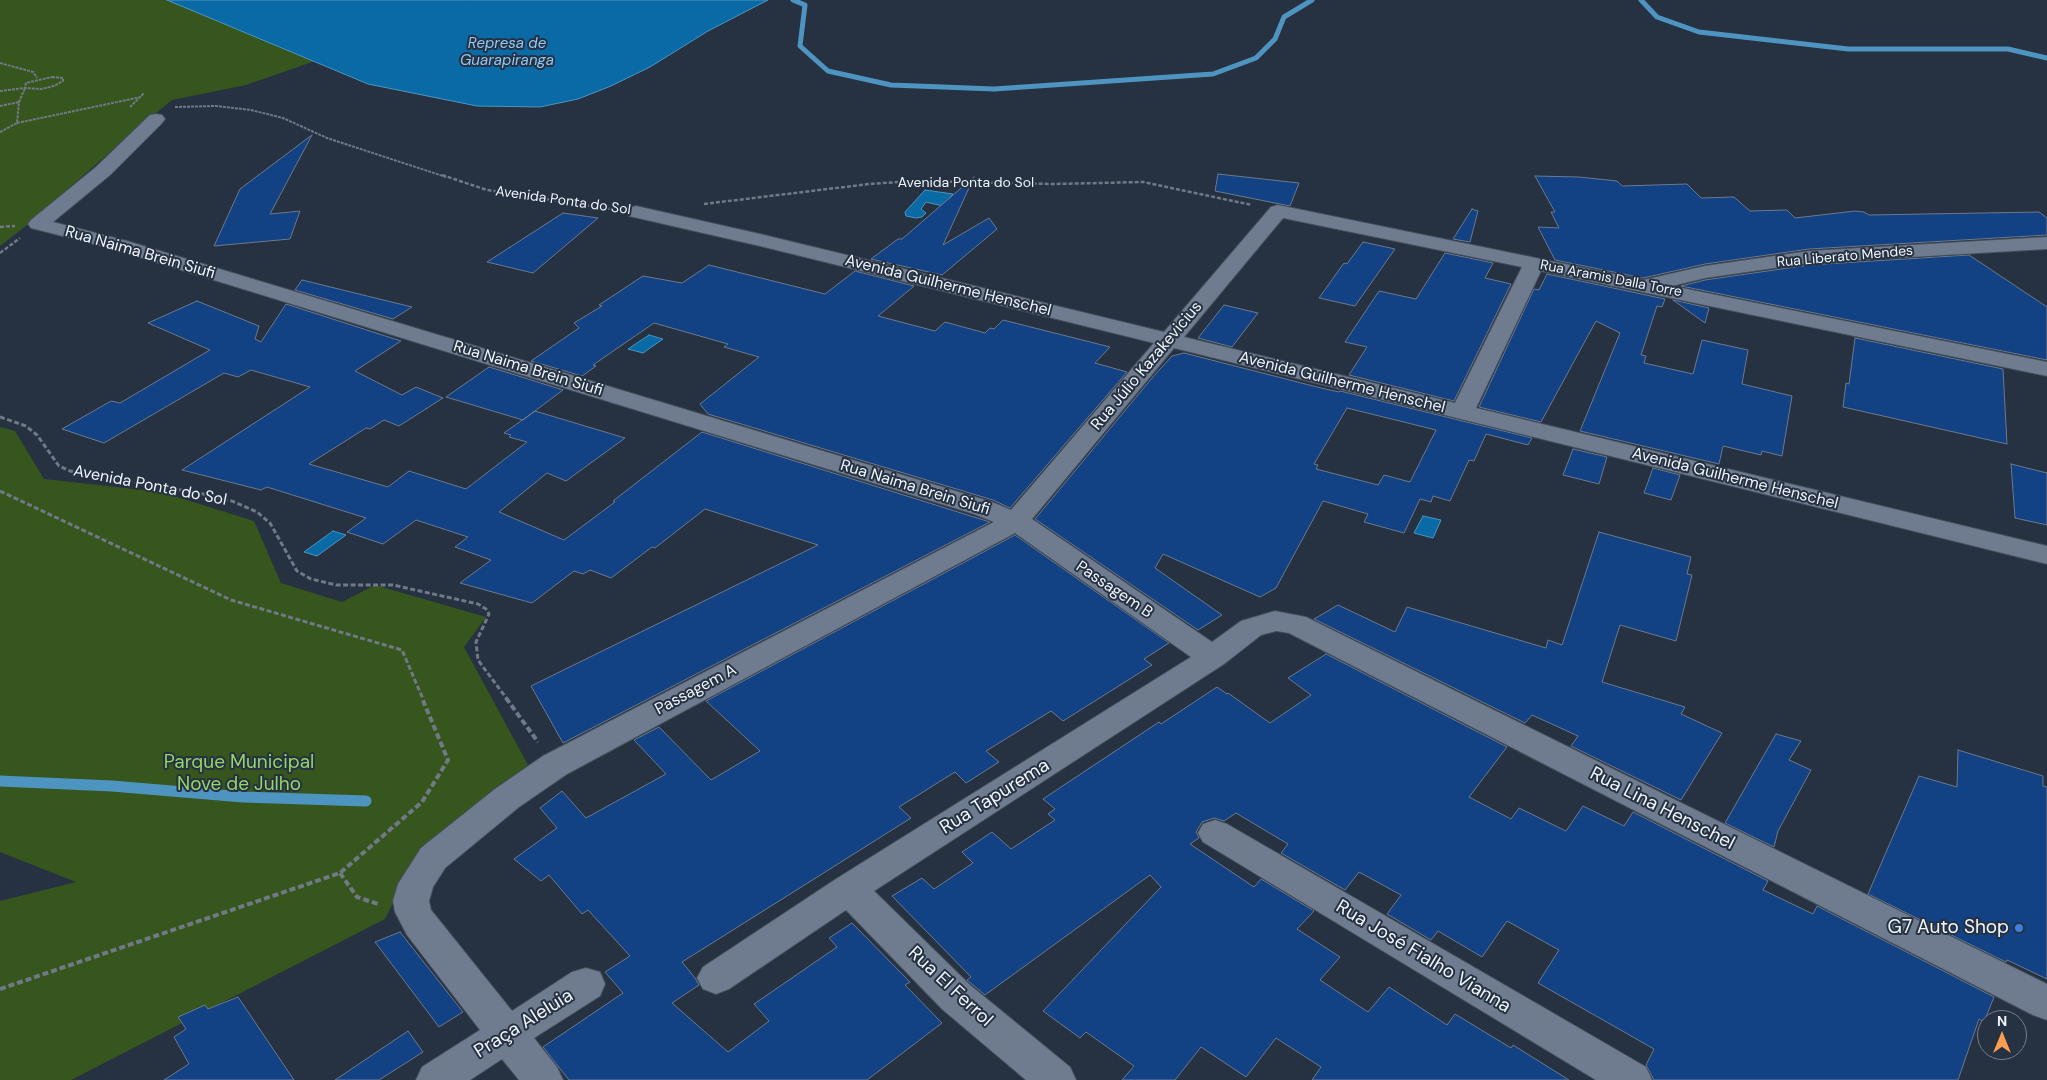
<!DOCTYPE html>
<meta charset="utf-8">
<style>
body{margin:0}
#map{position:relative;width:2047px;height:1080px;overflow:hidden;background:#263141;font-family:"DM Sans",sans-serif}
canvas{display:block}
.north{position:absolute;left:1977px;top:1010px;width:50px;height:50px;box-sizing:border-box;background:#263141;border:1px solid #767f8d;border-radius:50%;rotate:0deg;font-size:14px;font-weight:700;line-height:20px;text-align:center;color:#eff5fe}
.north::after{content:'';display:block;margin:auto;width:18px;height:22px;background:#fc9d52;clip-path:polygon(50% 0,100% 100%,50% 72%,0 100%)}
</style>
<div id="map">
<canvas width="2047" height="1080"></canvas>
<div class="north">N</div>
</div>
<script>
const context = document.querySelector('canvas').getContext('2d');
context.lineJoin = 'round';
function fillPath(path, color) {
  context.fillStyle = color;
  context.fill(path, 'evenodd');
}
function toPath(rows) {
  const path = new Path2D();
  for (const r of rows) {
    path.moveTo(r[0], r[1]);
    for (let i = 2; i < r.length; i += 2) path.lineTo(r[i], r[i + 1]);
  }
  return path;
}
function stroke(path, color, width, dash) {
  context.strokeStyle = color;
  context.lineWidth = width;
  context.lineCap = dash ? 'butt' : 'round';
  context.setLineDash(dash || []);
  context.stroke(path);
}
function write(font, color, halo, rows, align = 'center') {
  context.font = font + ' "DM Sans",sans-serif';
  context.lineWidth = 4;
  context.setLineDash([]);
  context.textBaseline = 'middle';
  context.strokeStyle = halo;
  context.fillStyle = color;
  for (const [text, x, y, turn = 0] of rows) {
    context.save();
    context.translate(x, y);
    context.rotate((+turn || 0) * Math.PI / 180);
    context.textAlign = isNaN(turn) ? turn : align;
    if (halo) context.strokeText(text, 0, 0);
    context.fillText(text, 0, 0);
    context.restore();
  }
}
fillPath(toPath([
 [0,0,768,0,708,31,650,67,611,86,578,99,540,107,477,106,368,84,315,61,246,85,172,100,135,130,27,225,0,246],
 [0,427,15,431,44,479,161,492,254,521,281,583,342,602,375,585,486,617,464,647,528,765,413,864,385,919,71,1080,0,1080,0,901,76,882,0,852]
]), '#36561e');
const water = toPath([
 [167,0,768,0,708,31,650,67,611,86,578,99,540,107,477,106,368,84,167,0],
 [925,190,953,194,943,206,926,202,921,209,926,213,922,217,916,218,906,216,905,212,925,190],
 [649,335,663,339,643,353,628,349,649,335],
 [1423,516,1441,520,1433,538,1414,533,1423,516],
 [333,531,346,535,317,556,304,552,333,531]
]);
fillPath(water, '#096aa5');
stroke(water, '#4e94c0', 1);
stroke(toPath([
 [793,0,805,5,800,46,828,71,891,85,994,89,1213,74,1256,58,1275,39,1284,17,1312,0],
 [1641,0,1657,17,1699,32,1848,49,2008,49,2047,58]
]), '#4e94c0', 5);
stroke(toPath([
 [0,781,112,786,243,797,366,801]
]), '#4e94c0', 11);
const building = toPath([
 [312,135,270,214,300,211,290,239,214,246,240,189,312,135],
 [1218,174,1299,183,1290,206,1215,191,1218,174],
 [1535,176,1579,177,1617,181,1622,186,1687,184,1701,198,1734,197,1750,211,1787,210,1795,218,1855,211,1864,212,1869,215,2039,212,2047,218,2047,235,1809,249,1705,264,1643,278,1555,260,1538,227,1559,228,1551,212,1555,212,1535,176],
 [974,177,943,245,989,218,997,229,942,275,871,259,898,239,902,239,974,177],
 [1472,209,1478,211,1470,242,1453,239,1472,209],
 [563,213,598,218,533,273,487,262,563,213],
 [1363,242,1395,249,1355,306,1319,298,1344,263,1347,264,1363,242],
 [1445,253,1493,263,1485,278,1511,284,1454,401,1349,375,1367,347,1345,342,1379,291,1416,299,1445,253],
 [1969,255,2047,307,2047,360,1681,286,1705,280,1809,265,1969,255],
 [709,265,825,294,855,271,914,286,878,316,935,331,945,322,985,333,990,328,994,329,1003,320,1110,347,1095,363,1127,372,1010,508,993,500,708,414,700,404,759,357,724,347,728,344,654,323,593,365,596,366,582,376,531,361,579,328,574,323,602,306,599,305,643,276,682,283,709,265],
 [1547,274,1665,299,1662,307,1657,306,1641,355,1646,356,1644,363,1693,374,1702,340,1748,350,1742,384,1792,396,1782,456,1762,451,1761,455,1723,446,1719,464,1580,431,1620,333,1596,321,1541,422,1479,407,1534,289,1539,290,1547,274],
 [302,280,412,307,393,319,295,290,302,280],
 [1673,300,1709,308,1705,323,1673,300],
 [197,301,259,326,255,339,261,342,286,304,401,341,355,371,402,395,416,387,443,398,399,426,384,420,370,429,366,428,309,464,388,487,409,471,466,489,527,442,509,437,511,435,504,433,535,411,625,438,566,481,547,473,499,512,564,540,615,502,613,501,702,432,990,522,563,743,531,686,818,545,705,509,655,548,652,547,611,578,590,570,583,574,574,571,532,603,460,583,491,560,455,547,468,537,416,520,383,544,347,532,366,518,267,487,261,490,182,470,310,387,251,370,238,377,224,373,104,443,62,429,111,401,120,403,210,350,148,323,197,301],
 [1224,305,1258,313,1232,347,1198,338,1224,305],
 [1855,338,2003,369,2007,444,1843,407,1846,383,1849,384,1855,338],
 [1184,353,1321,388,1339,392,1340,391,1532,438,1528,445,1486,434,1474,461,1469,460,1450,501,1433,496,1431,502,1420,499,1404,533,1364,522,1368,514,1323,501,1276,588,1260,597,1163,554,1155,568,1222,615,1198,630,1035,519,1152,378,1172,356,1184,353],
 [1347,408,1436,430,1410,482,1384,475,1378,485,1316,469,1318,465,1314,464,1347,408],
 [489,367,512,374,563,390,523,420,446,397,489,367],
 [1573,449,1607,457,1599,484,1563,475,1573,449],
 [2011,464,2047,473,2047,525,2015,518,2011,464],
 [1653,468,1680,475,1671,500,1644,493,1653,468],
 [1599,532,1691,557,1687,574,1692,575,1676,641,1620,625,1602,682,1685,707,1681,714,1722,733,1681,800,1571,746,1578,736,1532,715,1525,723,1314,619,1338,605,1395,632,1407,607,1546,648,1548,640,1562,645,1599,532],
 [1015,535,1169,643,1144,659,1152,665,1063,721,1051,711,986,751,999,762,966,783,955,772,899,807,911,818,682,962,695,978,699,985,672,1003,728,1052,769,1021,754,1004,837,947,829,938,852,923,910,982,905,985,942,1023,867,1080,569,1080,543,1047,623,993,605,972,630,956,588,910,582,914,549,875,541,881,514,859,557,828,540,808,562,791,586,818,666,774,634,740,659,727,711,780,760,751,706,701,1015,535],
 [1326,654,1507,747,1469,797,1511,819,1519,808,1566,831,1583,806,1624,826,1633,812,1768,881,1763,890,1813,914,1817,906,1994,997,1984,1022,1979,1019,1958,1080,1654,1080,1646,1065,1654,1049,1538,983,1559,950,1507,921,1482,957,1438,931,1431,940,1387,914,1401,895,1359,872,1345,890,1281,853,1288,844,1236,813,1224,821,1214,818,1202,822,1196,832,1199,838,1190,844,1254,887,1261,879,1314,911,1297,929,1340,957,1320,980,1368,1012,1389,987,1447,1025,1455,1014,1511,1048,1513,1045,1569,1080,1312,1080,1321,1067,1276,1038,1246,1077,1201,1047,1175,1080,1122,1080,1134,1066,1086,1032,1080,1038,1043,1011,1161,887,1150,875,985,995,967,980,971,977,892,896,922,878,934,889,973,863,962,852,992,832,1011,849,1055,820,1048,814,1055,809,1043,799,1159,722,1161,724,1217,687,1227,694,1228,693,1270,723,1311,695,1288,678,1326,654],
 [1776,734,1801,741,1789,760,1811,770,1778,831,1774,847,1725,823,1776,734],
 [1958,750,2043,776,2043,786,2047,787,2047,979,2007,960,2006,962,1868,894,1919,776,1957,787,1958,750],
 [400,932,463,1012,439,1027,375,942,400,932],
 [238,997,294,1080,164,1080,189,1064,174,1037,186,1029,178,1017,205,1005,208,1009,238,997],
 [408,1031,423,1052,379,1080,335,1080,408,1031]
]);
fillPath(building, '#124284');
stroke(building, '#6c798c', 1);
const minor = toPath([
 [156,114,162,115,165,119,162,123,110,175,53,222,127,241,992,502,1011,510,1154,343,760,246,629,216,626,212,629,208,636,206,760,234,1164,332,1271,207,1278,205,1643,280,1705,266,1809,251,2047,237,2047,249,1809,263,1705,278,1672,286,2047,362,2047,376,1541,271,1476,408,2047,546,2047,564,1174,348,1032,519,1212,642,1241,621,1275,611,1306,617,2047,984,2047,1020,2033,1015,1289,633,1276,631,1261,635,1224,664,874,891,970,985,1070,1067,1076,1080,1026,1080,942,1009,846,910,729,989,716,994,703,989,697,978,703,967,836,879,1191,657,1015,533,567,774,519,807,445,868,433,887,429,901,431,910,512,1011,572,972,586,968,600,972,605,984,600,996,534,1038,557,1067,563,1080,519,1080,502,1059,470,1080,416,1080,422,1067,480,1030,407,935,395,912,393,901,398,884,421,848,495,789,543,756,994,522,974,514,113,249,31,228,28,224,31,220,96,167,150,115,156,114],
 [1283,218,1522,267,1455,403,1184,337,1283,218],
 [1215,820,1227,824,1646,1067,1652,1080,1596,1080,1203,842,1198,833,1203,824,1215,820]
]);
stroke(minor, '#444e5b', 2);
stroke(toPath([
 [0,63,33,72,37,78],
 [52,77,63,78,63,81,54,86,41,89,25,88,26,83,52,77],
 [0,91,25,88],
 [0,106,19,102],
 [130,107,144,93],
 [175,107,216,106,251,110,283,118,327,138,446,177],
 [17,123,141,97],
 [0,132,17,123,19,102,25,88]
]), '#707986', 2, [3, 1]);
stroke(toPath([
 [442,175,487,190,611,209],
 [704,204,869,184,913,181,1054,184,1143,182,1252,205],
 [0,227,15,226],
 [0,253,20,238]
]), '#707986', 2.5, [4, 2]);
stroke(toPath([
 [0,417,26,426,37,435,59,466,70,471,199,493,232,501,257,512,270,523,297,571,311,579,336,585,393,585,478,604,486,609,489,614,476,642,478,660,507,699],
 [0,491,231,600,402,650,423,699]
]), '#707986', 3, [5, 2.5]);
stroke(toPath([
 [506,698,538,742],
 [340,873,357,897,378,904],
 [0,989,340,873,422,802,448,760,422,698]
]), '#707986', 4, [6, 3]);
fillPath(minor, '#6f7c8f');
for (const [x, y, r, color] of [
 [2019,928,5,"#3f7fe0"]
]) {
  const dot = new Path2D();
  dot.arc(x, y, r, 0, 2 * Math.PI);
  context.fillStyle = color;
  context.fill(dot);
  stroke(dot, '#263141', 2);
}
write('14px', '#eff5fe', '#263141', [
 ["Avenida Ponta do Sol",966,183],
 ["Avenida Ponta do Sol",563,201,8],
 ["Rua Liberato Mendes",1845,257,-5],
 ["Rua Aramis Dalla Torre",1611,279,11]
]);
write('italic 15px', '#8ec9f9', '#263141', [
 ["Represa de",507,44],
 ["Guarapiranga",507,61]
]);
write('16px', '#eff5fe', '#263141', [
 ["Rua Naima Brein Siufi",140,253,16],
 ["Avenida Guilherme Henschel",948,286,14],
 ["Rua Júlio Kazakevicius",1147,366,-50],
 ["Rua Naima Brein Siufi",528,369,17],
 ["Avenida Guilherme Henschel",1342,383,14],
 ["Avenida Guilherme Henschel",1735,479,14],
 ["Avenida Ponta do Sol",150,486,11],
 ["Rua Naima Brein Siufi",915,488,17],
 ["Passagem B",1114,590,34],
 ["Passagem A",696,690,-28]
]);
write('19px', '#95d469', '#263141', [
 ["Parque Municipal",239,763],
 ["Nove de Julho",239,785]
]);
write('19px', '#eff5fe', '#263141', [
 ["Rua Tapurema",995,797,-32],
 ["Rua Lina Henschel",1662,809,27],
 ["Rua José Fialho Vianna",1423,957,31],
 ["Rua El Ferrol",950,987,43],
 ["Praça Aleluia",524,1024,-32]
]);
write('19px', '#eff5fe', '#263141', [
 ["G7 Auto Shop",2009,928]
], 'right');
</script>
